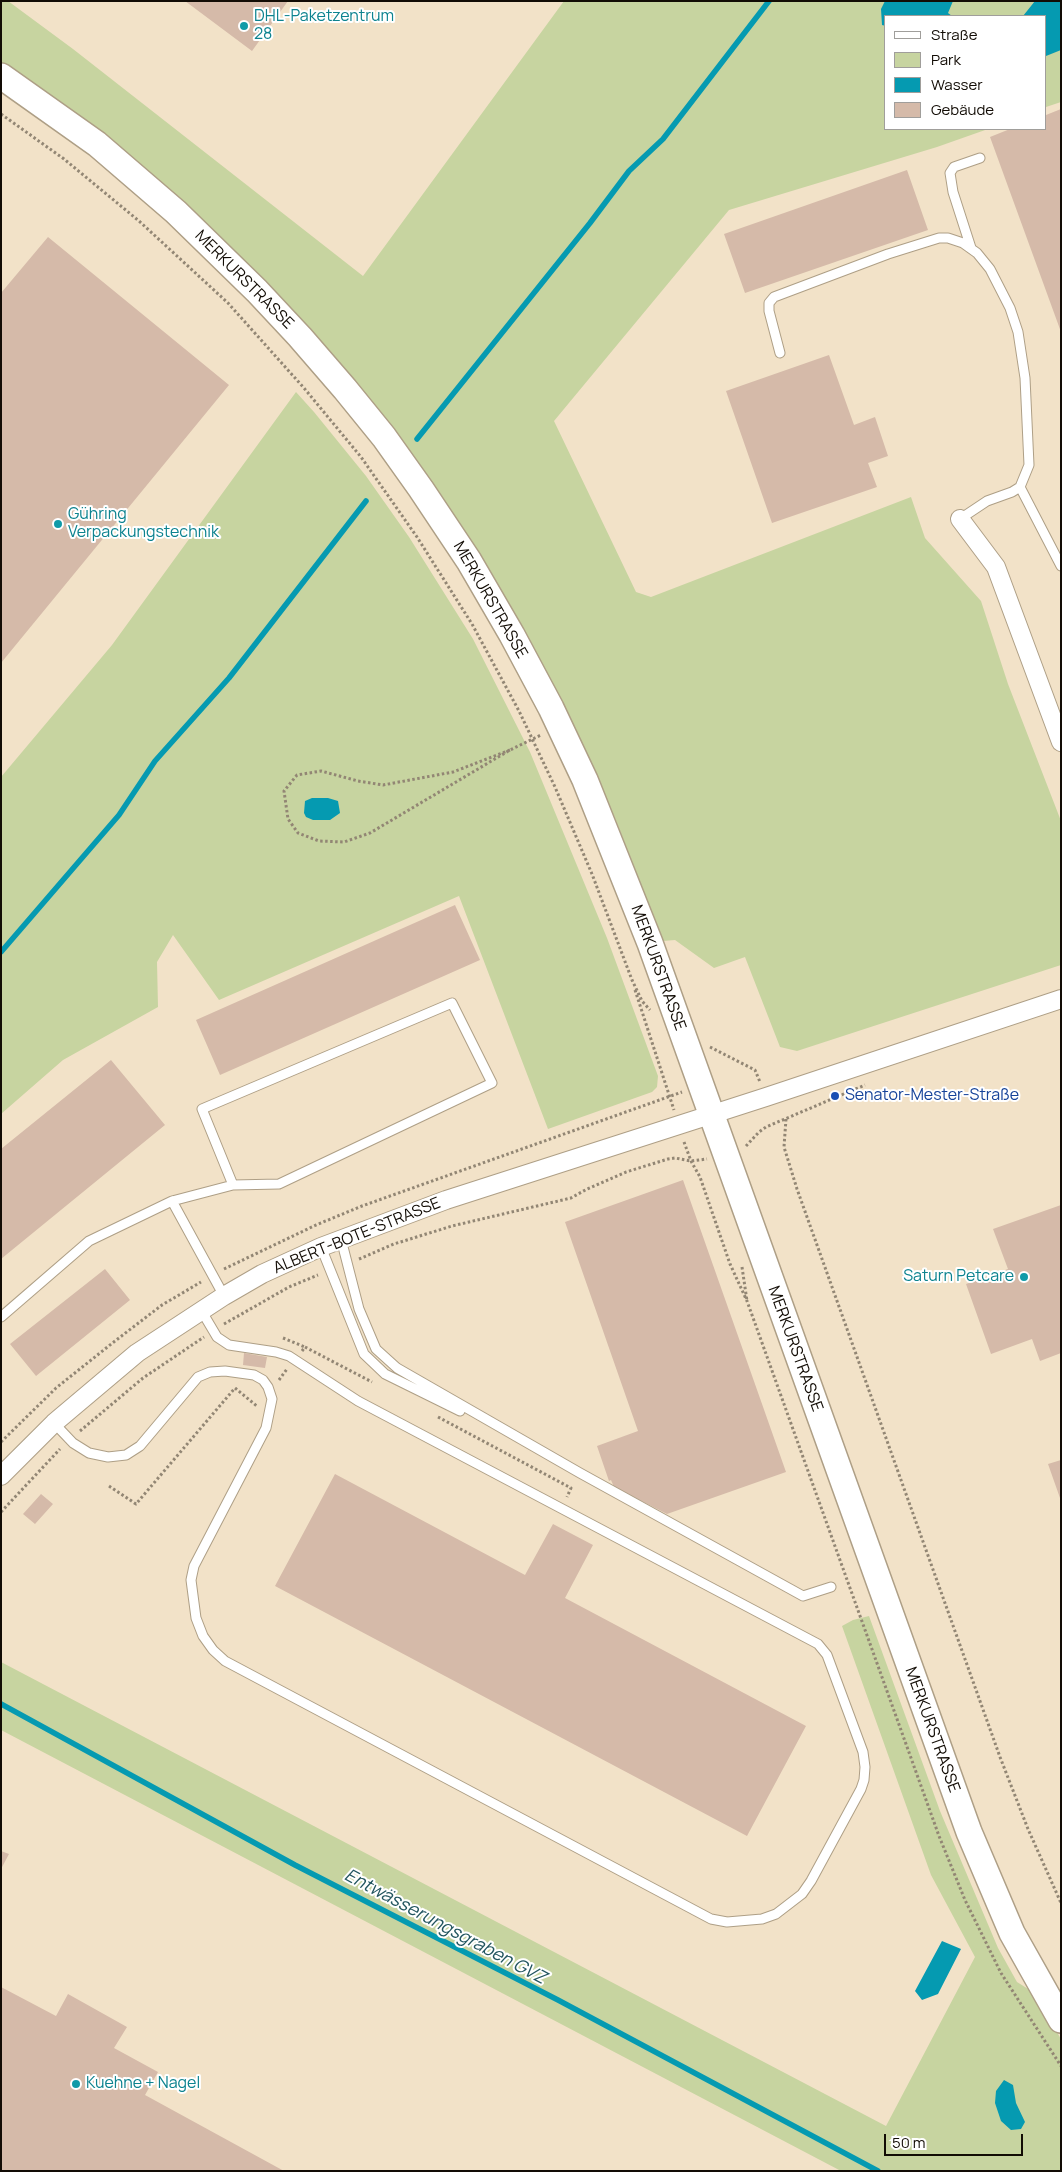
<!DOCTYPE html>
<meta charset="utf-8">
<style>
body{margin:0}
#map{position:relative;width:1062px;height:2172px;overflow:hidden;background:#f2e2c8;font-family:Manrope,sans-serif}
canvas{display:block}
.frame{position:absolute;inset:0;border:2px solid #120c05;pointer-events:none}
.legend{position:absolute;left:884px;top:15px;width:162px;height:115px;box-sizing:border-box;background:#fff;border:1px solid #a09e9b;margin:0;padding:6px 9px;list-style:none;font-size:15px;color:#120c05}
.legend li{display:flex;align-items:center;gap:10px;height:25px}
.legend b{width:25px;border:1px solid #a09e9b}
.scale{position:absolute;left:884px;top:2134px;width:139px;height:22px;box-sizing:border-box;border:2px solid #120c05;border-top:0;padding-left:6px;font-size:15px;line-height:18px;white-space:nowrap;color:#120c05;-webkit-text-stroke:4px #fff;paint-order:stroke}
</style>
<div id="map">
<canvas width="1062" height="2172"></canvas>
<div class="frame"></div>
<ul class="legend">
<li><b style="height:6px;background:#fff"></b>Straße</li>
<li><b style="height:14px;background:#c7d4a0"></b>Park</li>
<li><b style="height:14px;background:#059ab1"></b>Wasser</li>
<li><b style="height:14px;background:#d5baa9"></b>Gebäude</li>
</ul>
<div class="scale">50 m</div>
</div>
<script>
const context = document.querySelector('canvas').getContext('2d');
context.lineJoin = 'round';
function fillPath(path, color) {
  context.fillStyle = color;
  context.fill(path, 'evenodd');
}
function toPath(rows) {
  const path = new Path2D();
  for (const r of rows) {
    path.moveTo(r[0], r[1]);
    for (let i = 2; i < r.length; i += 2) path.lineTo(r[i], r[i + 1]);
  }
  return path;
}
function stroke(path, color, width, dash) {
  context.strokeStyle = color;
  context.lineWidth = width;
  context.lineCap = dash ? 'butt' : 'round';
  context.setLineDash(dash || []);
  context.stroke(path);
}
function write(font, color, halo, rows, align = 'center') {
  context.font = font + ' Manrope,sans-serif';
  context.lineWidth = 4;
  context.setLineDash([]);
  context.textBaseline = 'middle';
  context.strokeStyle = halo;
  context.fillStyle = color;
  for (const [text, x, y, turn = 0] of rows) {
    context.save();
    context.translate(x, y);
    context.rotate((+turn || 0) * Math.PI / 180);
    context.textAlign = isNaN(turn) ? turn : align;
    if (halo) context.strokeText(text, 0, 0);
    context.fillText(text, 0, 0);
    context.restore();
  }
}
fillPath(toPath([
 [1,1,8,1,73,49,363,276,564,1,1061,1,1061,102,1046,107,1046,16,886,16,886,129,988,129,937,147,729,210,554,421,636,592,651,597,911,497,925,538,981,601,1008,684,1061,821,1061,965,797,1051,780,1047,745,957,714,968,675,940,663,941,615,818,570,723,351,381,1,64],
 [296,392,314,412,366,476,409,537,473,639,530,752,607,938,658,1076,657,1087,652,1092,548,1129,459,896,219,1000,173,935,157,962,158,1007,63,1060,1,1114,1,777,112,645],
 [869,1616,940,1811,998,1948,1017,1982,1033,1992,1061,2039,1061,2171,841,2171,1,1730,1,1662,886,2126,975,1957,931,1875,842,1626,853,1620]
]), '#c7d4a0');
fillPath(toPath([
 [885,1,953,1,948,13,952,16,886,16,886,26,882,25,881,9],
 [1035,1,1061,1,1061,50,1046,56,1046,16,1023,16],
 [312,798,328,798,338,801,340,813,330,820,313,820,306,817,304,813,305,801],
 [942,1941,961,1949,938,1994,922,2000,915,1991],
 [1004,2080,1013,2085,1016,2103,1025,2122,1021,2129,1011,2130,1001,2121,995,2103,996,2091]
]), '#059ab1');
stroke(toPath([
 [417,439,590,223,629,171,663,139,769,1],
 [1,952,119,815,155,761,229,678,366,501],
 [1,1704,295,1865,558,2000,878,2171]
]), '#059ab1', 5.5);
fillPath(toPath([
 [185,1,288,1,252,51],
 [1061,109,1061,332,990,137,1010,129,1046,129,1046,115],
 [907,170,928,230,745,293,724,234],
 [48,237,229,385,1,663,1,293],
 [829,355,854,425,875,417,888,456,868,463,877,487,772,523,726,391],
 [455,905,480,960,220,1075,196,1020],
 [111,1060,165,1125,1,1259,1,1149],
 [683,1180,786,1472,667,1514,614,1487,611,1480,609,1481,597,1446,638,1431,565,1222],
 [1061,1205,1061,1353,1040,1361,1032,1339,991,1354,966,1284,1008,1269,993,1229],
 [105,1269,130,1300,36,1376,10,1344],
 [244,1353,267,1357,265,1368,243,1365],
 [1061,1460,1061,1498,1060,1498,1048,1464],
 [335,1474,525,1575,553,1524,593,1545,565,1598,806,1726,747,1836,275,1586],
 [41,1494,53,1504,35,1524,23,1514],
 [1,1851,9,1854,1,1869],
 [1,1987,56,2016,68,1994,127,2027,114,2048,158,2072,145,2095,284,2171,1,2171]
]), '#d5baa9');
const lane = toPath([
 [971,248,953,192,950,173,954,167,980,158],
 [780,353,769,311,769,303,774,297,888,254,939,238,948,238,963,243,977,253,990,269,1010,308,1018,332,1025,378,1029,465,1020,487,1012,492,987,501,960,519],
 [1020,487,1061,566],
 [172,1201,233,1185,279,1184,492,1083,452,1003,202,1109,233,1185],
 [341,1239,359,1309,376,1349,397,1368,580,1473,803,1596,831,1587],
 [321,1247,364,1354,385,1374,460,1411],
 [1,1317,89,1241,172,1201,224,1296],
 [54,1423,73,1443,89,1453,108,1457,126,1455,140,1446,198,1377,210,1372,225,1371,254,1375,263,1380,268,1387,272,1399,266,1428,194,1566,191,1580,196,1618,203,1636,213,1650,225,1661,711,1919,727,1922,762,1919,776,1914,802,1894,811,1881,861,1789,864,1780,865,1767,863,1752,827,1655,818,1644,358,1401,289,1356,276,1352,229,1345,217,1337,201,1310]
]);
const street = toPath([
 [960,519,996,567,1061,742],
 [1,1476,54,1423,137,1353,224,1296,262,1274,321,1247,446,1200,766,1097,1061,999]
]);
const secondary = toPath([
 [1,76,97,144,176,212,257,291,300,337,345,389,384,437,421,489,469,561,512,635,551,708,585,780,650,943,969,1832,1012,1933,1061,2020]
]);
stroke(lane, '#ae9f86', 11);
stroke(street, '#ae9f86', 20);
stroke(secondary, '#ae9f86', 28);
stroke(toPath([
 [1,114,64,159,139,221,228,303,304,388,361,457,417,537,472,624,519,711,555,787,592,874,632,980,642,1001,650,1010],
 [510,750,453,772,383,785,358,781,321,771,297,775,284,791,288,819,298,833,319,841,344,842,370,833,510,750,541,735],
 [635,990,674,1110],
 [710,1047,755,1070,760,1082],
 [786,1119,784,1147,797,1189,1000,1757,1028,1829,1061,1903],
 [684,1142,691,1161,700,1177,730,1264,747,1301,939,1836,965,1900,1001,1973,1061,2066],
 [746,1146,759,1132,766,1127,865,1085],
 [359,1259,394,1244,452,1226,571,1198,587,1189,626,1172,668,1159,675,1158,691,1161,707,1159],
 [742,1267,747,1301],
 [224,1269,316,1225,362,1206,682,1092],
 [224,1324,289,1287,318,1275],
 [283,1338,305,1347],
 [302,1351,305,1347,372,1382],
 [279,1380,287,1369],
 [438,1417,571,1488,567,1497],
 [80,1431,143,1378,204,1337],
 [1,1442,56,1388,115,1341,162,1305,201,1282],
 [109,1486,136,1504,235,1388,258,1407],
 [1,1512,60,1449]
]), '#928674', 3, [2.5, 2.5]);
stroke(lane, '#fff', 9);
stroke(street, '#fff', 18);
stroke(secondary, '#fff', 25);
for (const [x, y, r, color] of [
 [244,26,5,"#0f9aa8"],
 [58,524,5,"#0f9aa8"],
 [835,1096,5,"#1a4fb4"],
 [1024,1277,5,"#0f9aa8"],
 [76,2084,5,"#0f9aa8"]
]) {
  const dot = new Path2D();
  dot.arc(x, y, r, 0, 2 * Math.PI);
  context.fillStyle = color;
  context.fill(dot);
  stroke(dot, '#fff', 2);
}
write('16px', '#0d838f', '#fff', [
 ["DHL-Paketzentrum",254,17],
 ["28",254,35],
 ["Gühring",68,515],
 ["Verpackungstechnik",68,533],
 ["Saturn Petcare",1014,1277,"right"],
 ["Kuehne + Nagel",86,2084]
], 'left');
write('16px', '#120c05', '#fff', [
 ["MERKURSTRASSE",244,280,45],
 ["MERKURSTRASSE",490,600,60],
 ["MERKURSTRASSE",658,968,70],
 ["ALBERT-BOTE-STRASSE",357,1236,-22],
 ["MERKURSTRASSE",795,1349,70],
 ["MERKURSTRASSE",932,1730,70]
]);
write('16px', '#164399', '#fff', [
 ["Senator-Mester-Straße",845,1096]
], 'left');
write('italic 18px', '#22555f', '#fff', [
 ["Entwässerungsgraben GVZ",445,1927,28]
]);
</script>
